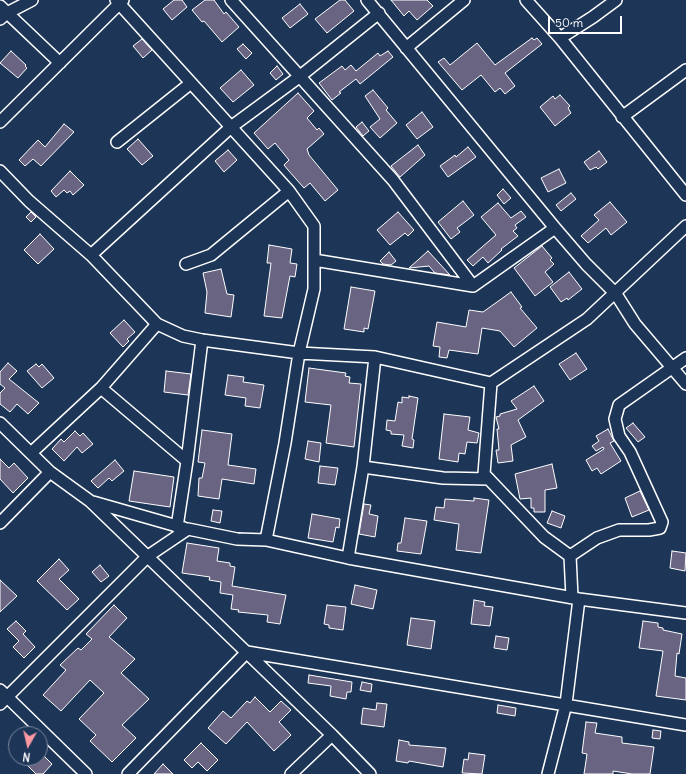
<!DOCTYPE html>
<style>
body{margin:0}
#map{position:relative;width:686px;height:774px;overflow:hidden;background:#1d3557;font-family:Delius,sans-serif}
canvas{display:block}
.north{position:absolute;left:8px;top:726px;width:40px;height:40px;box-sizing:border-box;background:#1d3557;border:1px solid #77869a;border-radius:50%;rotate:188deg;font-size:11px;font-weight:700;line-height:16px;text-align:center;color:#fff}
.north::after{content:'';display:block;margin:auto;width:14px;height:18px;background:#ff9aa2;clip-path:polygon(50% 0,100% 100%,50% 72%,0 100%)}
.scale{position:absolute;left:548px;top:16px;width:74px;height:18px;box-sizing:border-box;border:2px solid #fff;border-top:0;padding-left:5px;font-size:12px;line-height:14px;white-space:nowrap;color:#fff;-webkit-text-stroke:3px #1d3557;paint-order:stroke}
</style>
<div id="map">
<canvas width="686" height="774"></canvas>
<div class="north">N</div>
<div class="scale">50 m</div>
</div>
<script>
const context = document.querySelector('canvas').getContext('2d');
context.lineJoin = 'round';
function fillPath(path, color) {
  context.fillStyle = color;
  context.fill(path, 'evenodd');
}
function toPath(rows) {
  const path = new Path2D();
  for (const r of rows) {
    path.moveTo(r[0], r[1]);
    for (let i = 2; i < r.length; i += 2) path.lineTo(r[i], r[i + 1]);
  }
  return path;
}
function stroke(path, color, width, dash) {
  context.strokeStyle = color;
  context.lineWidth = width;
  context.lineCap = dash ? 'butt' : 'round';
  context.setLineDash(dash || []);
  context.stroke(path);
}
const building = toPath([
 [174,0,182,0,187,7,172,20,163,9,174,0],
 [205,0,214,0,224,14,226,12,239,27,222,42,204,21,202,22,192,10,205,0],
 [340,0,345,0,354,11,327,33,315,19,340,0],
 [391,0,427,0,433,6,417,20,409,11,404,16,391,0],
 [300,4,308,14,290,28,282,18,300,4],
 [532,38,534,40,537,38,542,44,505,73,515,86,505,94,500,88,495,92,481,75,462,90,438,62,444,58,450,65,477,43,495,65,532,38],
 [142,39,152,50,143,58,133,46,142,39],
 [243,44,252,53,246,59,237,49,243,44],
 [11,51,26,65,25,66,27,68,18,78,0,63,11,51],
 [388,51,393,57,360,84,356,79,339,92,341,93,332,100,319,83,342,66,345,70,351,65,356,71,378,53,380,56,388,51],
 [277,66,283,74,276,80,270,73,277,66],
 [241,70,254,85,233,102,220,88,241,70],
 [373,90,388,108,386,110,397,123,380,138,370,127,380,119,365,96,373,90],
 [298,93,314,111,307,118,317,130,319,128,324,134,307,149,309,155,338,190,325,201,310,183,304,188,288,170,284,165,289,160,275,143,268,149,254,133,298,93],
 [560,95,570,106,568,108,571,113,555,126,540,107,553,96,555,99,560,95],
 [422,112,433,127,417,139,406,125,422,112],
 [362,122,369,131,363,136,356,127,362,122],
 [64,124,74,132,41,166,33,159,25,166,19,160,38,140,45,147,64,124],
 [138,139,153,156,142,165,127,149,138,139],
 [418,145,425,155,400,177,391,166,418,145],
 [468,147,476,157,448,177,440,166,451,158,455,155,456,157,468,147],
 [228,150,237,160,224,172,215,161,228,150],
 [599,151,607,162,598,169,596,167,590,170,584,162,599,151],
 [559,169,566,183,548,192,541,178,559,169],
 [70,171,84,185,73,195,70,191,67,193,64,190,56,197,51,191,70,171],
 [503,189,511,198,504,204,497,195,503,189],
 [571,193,576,199,561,211,556,205,571,193],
 [463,201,474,215,457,228,460,232,451,239,438,222,463,201],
 [610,202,627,222,611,235,606,228,588,243,581,236,599,220,594,215,610,202],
 [498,203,511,218,521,211,526,217,515,225,517,228,513,231,518,236,501,249,502,250,488,263,483,257,473,266,467,260,496,235,481,217,498,203],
 [31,212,36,217,31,222,26,217,31,212],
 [398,212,414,230,408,236,405,233,390,245,377,230,398,212],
 [40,234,54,249,38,264,24,250,40,234],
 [269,245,292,249,290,263,297,264,295,277,290,276,282,318,264,316,271,263,267,263,269,245],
 [542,246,552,258,550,260,554,264,545,272,553,282,535,296,514,268,542,246],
 [428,251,450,275,435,273,429,266,409,268,428,251],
 [389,252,396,261,391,265,383,264,380,261,389,252],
 [221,269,227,294,234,295,231,317,205,313,207,292,203,273,221,269],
 [569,272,582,289,568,300,567,298,561,302,550,287,569,272],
 [351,287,375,291,368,329,364,328,364,332,344,329,351,287],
 [511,292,522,307,520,308,537,328,514,347,500,331,482,328,478,354,449,350,447,358,439,357,440,347,433,346,437,322,466,327,469,310,483,312,511,292],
 [124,320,135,332,127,339,129,341,123,347,110,333,124,320],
 [576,353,587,369,570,380,559,364,576,353],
 [8,363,17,371,9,379,39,403,28,414,17,404,10,412,0,404,0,393,5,388,0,384,0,372,8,363],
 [36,364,39,367,42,364,54,378,42,388,27,371,36,364],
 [309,368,346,373,345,376,350,377,349,383,361,384,354,447,326,443,331,405,305,402,309,368],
 [166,371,191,374,188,395,164,392,166,371],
 [228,375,244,377,243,382,264,385,260,408,245,406,246,398,225,395,228,375],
 [534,386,544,401,518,420,526,437,511,445,513,461,498,463,496,450,499,450,497,429,499,429,496,417,500,416,500,414,517,409,511,401,534,386],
 [409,396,418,398,412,439,414,440,413,448,402,446,404,435,391,434,391,431,386,430,387,420,395,421,398,402,402,403,402,397,409,398,409,396],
 [444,414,470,417,468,430,479,433,477,443,467,442,465,454,459,453,458,462,439,459,444,414],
 [633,423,645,437,638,442,626,428,633,423],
 [608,429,614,441,610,443,621,461,601,474,597,468,592,471,586,460,604,449,603,447,596,451,592,446,599,441,596,436,608,429],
 [202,430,232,434,228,465,256,469,254,484,222,479,219,499,198,496,199,478,202,478,205,463,198,462,202,430],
 [75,431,80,436,83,433,93,444,82,453,77,447,64,461,52,449,61,439,64,442,75,431],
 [308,441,321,443,319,462,305,459,308,441],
 [0,459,9,468,14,463,28,478,13,493,0,479,0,459],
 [115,460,124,471,112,481,109,478,98,488,91,481,115,460],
 [552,464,557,488,545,490,545,512,534,512,534,508,531,508,531,498,520,499,515,474,552,464],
 [320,466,338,468,335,485,318,483,320,466],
 [134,471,174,477,170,507,129,501,134,471],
 [640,491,649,510,632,517,625,498,640,491],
 [474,498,489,500,481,553,456,550,459,524,434,520,436,507,444,508,445,499,474,501,474,498],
 [364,504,371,505,369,514,378,516,375,537,359,534,364,504],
 [213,510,222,511,220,523,211,521,213,510],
 [552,511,565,516,561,528,547,523,552,511],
 [312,514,340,519,339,528,336,527,333,542,308,538,312,514],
 [405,518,427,521,421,554,397,551,398,543,401,543,405,518],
 [187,543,219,548,217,561,230,563,230,566,235,567,232,586,286,595,280,624,267,622,268,615,238,612,239,610,231,609,233,595,220,593,221,582,209,580,210,577,182,573,187,543],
 [672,551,686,553,685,571,670,568,672,551],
 [59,559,69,570,59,579,79,599,67,610,37,581,59,559],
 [100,565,109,576,101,582,92,572,100,565],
 [0,580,17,596,0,612,0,580],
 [355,585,377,590,373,609,351,604,355,585],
 [474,600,485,602,484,606,493,607,490,626,471,624,474,600],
 [114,605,127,618,109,637,135,659,121,673,149,699,122,725,136,738,112,762,90,741,96,735,79,719,104,693,90,680,61,711,43,695,66,670,60,665,78,648,81,650,92,639,86,634,114,605],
 [327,605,346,607,343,630,329,628,329,625,324,624,327,605],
 [411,618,435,621,431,649,407,645,411,618],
 [16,621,26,631,23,634,35,647,24,658,13,647,19,641,7,629,16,621],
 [643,621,658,623,658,627,663,628,663,630,682,634,679,654,677,653,675,676,686,678,686,700,656,696,663,651,639,648,643,621],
 [496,636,509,638,507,650,494,648,496,636],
 [309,675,352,682,351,692,347,692,346,699,330,696,331,686,308,683,309,675],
 [362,682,372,684,371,692,360,690,362,682],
 [255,697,270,712,281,701,291,710,279,722,291,735,274,751,247,722,226,744,208,728,223,711,231,718,247,701,250,703,255,697],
 [377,703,387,704,384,727,361,724,363,708,376,710,377,703],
 [498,705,516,708,515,716,497,713,498,705],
 [586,722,597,723,595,733,622,737,622,743,654,747,650,774,632,774,613,771,613,774,584,774,587,754,582,753,586,722],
 [653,730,661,731,660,739,652,738,653,730],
 [399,740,409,742,409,745,446,748,443,767,409,761,408,763,396,761,399,740],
 [201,743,218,760,207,771,198,762,192,768,184,760,201,743],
 [40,752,52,764,43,774,36,774,20,758,40,758,40,752],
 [469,753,485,755,482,774,462,773,464,759,468,760,469,753],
 [163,764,173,774,154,774,163,764]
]);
fillPath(building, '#686482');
stroke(building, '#fff', 1);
const minor = toPath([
 [116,0,289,191,314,226,314,289,299,353,285,443,266,540],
 [231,0,393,180,473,286],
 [367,0,555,228,586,264,616,294,635,324,686,384],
 [526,0,560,38,686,195],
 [0,6,60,63],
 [0,19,7,13,32,0],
 [560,38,593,17,616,0],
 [406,48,464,0],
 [622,117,686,70],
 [0,122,123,0],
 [117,142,191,83],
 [0,171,29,201,91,255,157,324,183,336,202,340,299,353,375,357,491,383],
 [91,255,231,127,299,77,379,13],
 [314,260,473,286,555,228],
 [186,264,211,255,289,191],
 [101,388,187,461],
 [0,423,50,472,90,501,332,735,370,774],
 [31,453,101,388,157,324],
 [363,467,443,478,489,479],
 [93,502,184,528],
 [0,523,50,472],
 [177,527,187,461,202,340],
 [570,556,597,538,619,530,649,530,660,528,662,522,630,452,619,436,615,419,619,405,686,358],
 [348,558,363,467,375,357],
 [572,597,570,556,544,537,484,474,491,383,587,319,686,226],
 [0,690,86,774],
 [0,704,148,556,188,529,237,539,266,540,348,558,579,599,686,613],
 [128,774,247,652,686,725],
 [291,774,332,735],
 [548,774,566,704,579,599]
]);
stroke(minor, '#fff', 14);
stroke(minor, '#1d3557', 11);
</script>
